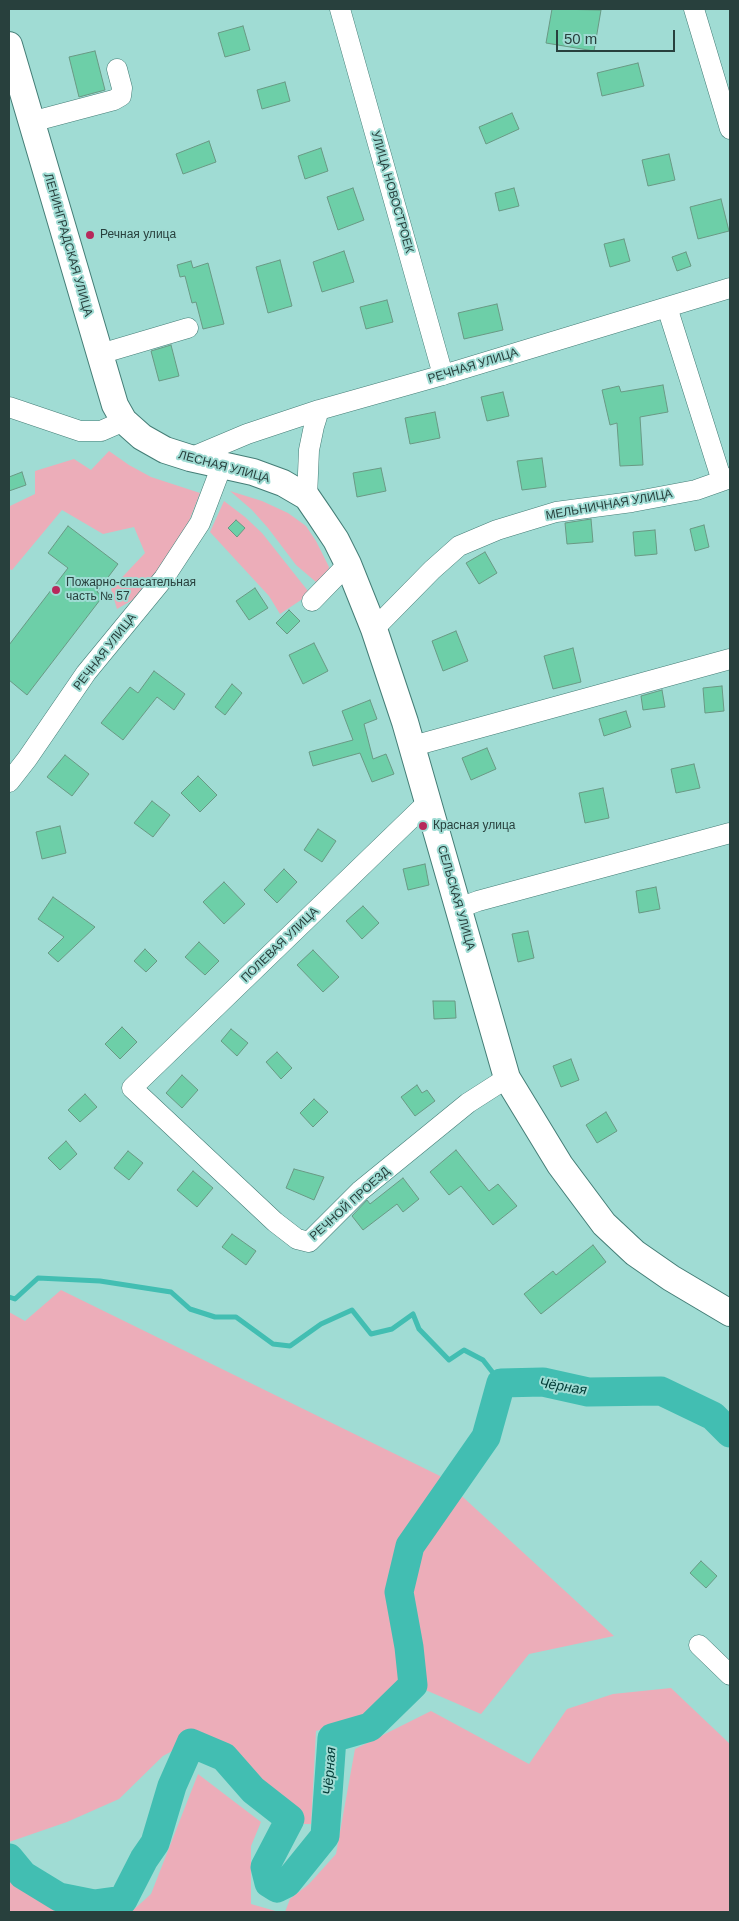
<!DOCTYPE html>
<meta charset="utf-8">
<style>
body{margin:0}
#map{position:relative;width:739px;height:1921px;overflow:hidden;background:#a0dcd4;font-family:Helvetica,sans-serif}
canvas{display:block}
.frame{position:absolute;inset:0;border:10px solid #28403d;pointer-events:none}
.scale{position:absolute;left:556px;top:30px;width:119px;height:22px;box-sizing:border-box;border:2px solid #28403d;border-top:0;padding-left:6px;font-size:15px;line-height:18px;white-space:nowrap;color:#28403d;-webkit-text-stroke:4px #a0dcd4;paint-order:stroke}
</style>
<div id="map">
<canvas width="739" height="1921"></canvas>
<div class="frame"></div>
<div class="scale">50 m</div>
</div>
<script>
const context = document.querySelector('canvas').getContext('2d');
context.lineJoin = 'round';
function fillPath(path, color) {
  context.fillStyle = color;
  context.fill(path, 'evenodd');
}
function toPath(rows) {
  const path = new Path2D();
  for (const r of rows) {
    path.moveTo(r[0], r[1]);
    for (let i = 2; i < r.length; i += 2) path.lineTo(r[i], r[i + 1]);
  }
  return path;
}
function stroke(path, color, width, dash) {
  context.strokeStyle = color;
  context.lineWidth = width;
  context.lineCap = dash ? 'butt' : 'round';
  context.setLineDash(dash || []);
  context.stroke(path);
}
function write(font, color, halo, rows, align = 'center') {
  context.font = font + ' Helvetica,sans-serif';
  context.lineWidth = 4;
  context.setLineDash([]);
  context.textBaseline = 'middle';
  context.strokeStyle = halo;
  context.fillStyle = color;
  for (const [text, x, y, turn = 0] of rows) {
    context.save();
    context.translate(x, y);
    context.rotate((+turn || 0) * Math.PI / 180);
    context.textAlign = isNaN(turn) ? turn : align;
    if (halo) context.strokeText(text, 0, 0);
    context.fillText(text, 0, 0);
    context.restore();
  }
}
fillPath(toPath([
 [109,451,129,465,151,477,200,493,189,521,143,594,117,609,111,589,145,553,134,527,103,534,62,510,12,570,9,569,9,505,10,506,35,494,35,471,74,459,91,470],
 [230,491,262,501,288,513,306,526,316,541,329,567,328,572,319,582,316,582,296,565,268,528,252,510],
 [224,501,245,517,262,533,308,591,307,596,280,614,269,596,210,532],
 [61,1290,440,1476,614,1636,529,1654,481,1714,400,1679,363,1716,316,1731,311,1824,302,1824,232,1745,204,1734,163,1756,119,1799,67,1822,9,1842,9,1312,25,1321],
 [671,1688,730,1744,730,1912,285,1912,290,1899,309,1884,336,1854,355,1749,431,1711,529,1764,567,1709,613,1694],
 [198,1774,261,1822,251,1846,251,1904,279,1912,131,1912,151,1894],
 [9,1875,57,1912,9,1912]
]), '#ecadb9');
stroke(toPath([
 [9,1297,15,1299,38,1278,100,1281,171,1292,190,1309,215,1317,236,1317,273,1344,290,1346,321,1324,352,1310,371,1334,392,1329,413,1314,419,1329,449,1360,464,1350,483,1360,501,1383]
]), '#42beb2', 5);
stroke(toPath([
 [9,1858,23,1875,59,1897,94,1904,123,1900,144,1859,155,1843,172,1786,191,1743,224,1757,253,1790,290,1819,265,1867,269,1883,277,1888,287,1883,325,1836,332,1738,370,1727,413,1685,409,1647,399,1592,410,1546,486,1437,501,1383,543,1382,588,1392,661,1391,713,1416,730,1433]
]), '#42beb2', 29);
const building = toPath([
 [552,9,601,10,594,51,546,43,552,9],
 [243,26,250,50,225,57,218,33,243,26],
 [95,51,105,90,79,97,69,57,95,51],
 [638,63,644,86,602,96,597,73,638,63],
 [285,82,290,101,262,109,257,90,285,82],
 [512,113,519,129,486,144,479,127,512,113],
 [209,141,216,162,183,174,176,154,209,141],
 [321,148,328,171,305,179,298,156,321,148],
 [669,154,675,180,648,186,642,160,669,154],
 [353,188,364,220,338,230,327,197,353,188],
 [514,188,519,206,499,211,495,193,514,188],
 [721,199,729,231,698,239,690,207,721,199],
 [624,239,630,261,610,267,604,244,624,239],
 [344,251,354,282,322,292,313,262,344,251],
 [686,252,691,266,677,271,672,257,686,252],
 [280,260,292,306,268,313,256,267,280,260],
 [191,261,193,268,208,263,224,324,203,329,196,302,192,303,185,276,180,277,177,265,191,261],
 [387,300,393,322,366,329,360,307,387,300],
 [497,304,503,330,464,339,458,313,497,304],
 [171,345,179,376,159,381,151,351,171,345],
 [663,385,668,412,640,417,643,465,620,466,617,423,610,425,602,390,619,386,621,392,663,385],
 [503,392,509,416,487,421,481,397,503,392],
 [435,412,440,438,410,444,405,418,435,412],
 [542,458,546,487,522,490,517,461,542,458],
 [381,468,386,491,357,497,353,473,381,468],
 [22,472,26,485,9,491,9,477,22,472],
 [591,519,593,542,567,544,565,523,591,519],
 [236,520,245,528,237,537,228,528,236,520],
 [704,525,709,547,695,551,690,529,704,525],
 [68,526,118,564,97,592,103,596,27,695,9,680,9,645,68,568,48,553,68,526],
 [655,530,657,554,635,556,633,532,655,530],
 [485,552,497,573,479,584,466,563,485,552],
 [255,588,268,608,249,620,236,601,255,588],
 [289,610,300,621,287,634,276,623,289,610],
 [456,631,468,661,443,671,432,641,456,631],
 [314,643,328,671,303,684,289,655,314,643],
 [573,648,581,682,553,689,544,656,573,648],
 [154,671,185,694,174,710,157,697,123,740,101,723,130,687,138,693,154,671],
 [232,684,242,693,225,715,215,707,232,684],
 [722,686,724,711,705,713,703,688,722,686],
 [662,690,665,707,643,710,641,696,662,690],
 [370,700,377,719,364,724,373,759,386,754,394,774,372,782,360,753,313,766,309,752,353,740,342,711,370,700],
 [626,711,631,727,604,736,599,719,626,711],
 [487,748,496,769,471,780,462,758,487,748],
 [65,755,89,774,72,796,47,777,65,755],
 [694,764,700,788,676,793,671,769,694,764],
 [198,776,217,795,200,812,181,793,198,776],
 [603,788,609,818,585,823,579,793,603,788],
 [152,801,170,815,153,837,134,823,152,801],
 [60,826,66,853,42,859,36,832,60,826],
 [318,829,336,841,322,862,304,850,318,829],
 [425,864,429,885,408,890,403,869,425,864],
 [284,869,297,882,277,903,264,890,284,869],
 [224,882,245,904,224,924,203,902,224,882],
 [656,887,660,909,639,913,636,891,656,887],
 [53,897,95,927,58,962,48,953,64,937,38,919,53,897],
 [363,906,379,923,362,939,346,921,363,906],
 [528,931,534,958,518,962,512,934,528,931],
 [199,942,219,961,205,975,185,957,199,942],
 [145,949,157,961,146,972,134,961,145,949],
 [313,950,339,977,323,992,297,965,313,950],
 [433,1001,455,1001,456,1018,434,1019,433,1001],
 [122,1027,137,1042,120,1059,105,1044,122,1027],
 [231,1029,248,1043,237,1056,221,1041,231,1029],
 [277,1052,292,1068,281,1079,266,1062,277,1052],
 [571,1059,579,1080,561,1087,553,1066,571,1059],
 [182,1075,198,1090,182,1108,166,1093,182,1075],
 [417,1085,422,1093,427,1090,435,1101,415,1116,401,1097,417,1085],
 [85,1094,97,1107,80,1122,68,1110,85,1094],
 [314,1099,328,1112,313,1127,300,1113,314,1099],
 [606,1112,617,1131,597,1143,586,1125,606,1112],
 [66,1141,77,1154,60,1170,48,1158,66,1141],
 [456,1150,489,1191,498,1184,517,1206,493,1225,461,1186,449,1195,430,1172,456,1150],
 [128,1151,143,1163,129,1180,114,1168,128,1151],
 [294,1169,324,1177,314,1200,286,1188,294,1169],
 [193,1171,213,1188,197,1207,177,1190,193,1171],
 [403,1178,419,1199,403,1212,397,1204,363,1230,352,1216,367,1200,370,1204,403,1178],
 [232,1234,256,1251,246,1265,222,1247,232,1234],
 [593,1245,606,1262,541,1314,524,1294,553,1271,556,1275,593,1245],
 [701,1561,717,1576,706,1588,690,1573,701,1561]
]);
fillPath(building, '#6dcfa8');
stroke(building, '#699984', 1);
const minor = toPath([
 [340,9,443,375],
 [694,9,730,129],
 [31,122,114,100,121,96,122,88,117,69],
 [667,307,722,481],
 [100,354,188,328],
 [9,407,80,431,101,431,124,421],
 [190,458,247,434,319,410,443,375,730,288],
 [307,497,309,450,314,426,319,410],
 [312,601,348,564],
 [374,629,432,570,459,546,497,530,556,512,632,502,696,490,730,478],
 [413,746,730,659],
 [9,782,27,759,86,673,164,578,200,523,222,465],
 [428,802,132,1088,275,1222,297,1239,309,1242,360,1191,468,1103,507,1078],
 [459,908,478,901,730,833],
 [699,1645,730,1675]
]);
const major = toPath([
 [9,45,107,378,115,405,124,421,142,437,165,450,190,458,253,472,283,483,307,497,320,516,336,540,348,564,374,629,405,722,507,1078,560,1165,604,1224,635,1253,671,1278,730,1313]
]);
stroke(minor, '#447d76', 21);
stroke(major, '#447d76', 28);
stroke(minor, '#fff', 20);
stroke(major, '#fff', 26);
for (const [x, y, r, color] of [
 [90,235,5,"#b7295b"],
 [56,590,5,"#b7295b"],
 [423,826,5,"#b7295b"]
]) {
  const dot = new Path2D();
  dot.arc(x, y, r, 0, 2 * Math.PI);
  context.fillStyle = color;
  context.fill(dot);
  stroke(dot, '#a0dcd4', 2);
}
write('12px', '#28403d', '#a0dcd4', [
 ["УЛИЦА НОВОСТРОЕК",392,192,74],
 ["ЛЕНИНГРАДСКАЯ УЛИЦА",68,245,74],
 ["РЕЧНАЯ УЛИЦА",473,366,-17],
 ["ЛЕСНАЯ УЛИЦА",224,467,15],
 ["МЕЛЬНИЧНАЯ УЛИЦА",609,505,-10],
 ["РЕЧНАЯ УЛИЦА",105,652,-52],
 ["СЕЛЬСКАЯ УЛИЦА",456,898,74],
 ["ПОЛЕВАЯ УЛИЦА",280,945,-44],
 ["РЕЧНОЙ ПРОЕЗД",350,1204,-42]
]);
write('12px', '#28403d', '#a0dcd4', [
 ["Речная улица",100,235],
 ["Пожарно-спасательная",66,583],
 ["часть № 57",66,597],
 ["Красная улица",433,826]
], 'left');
write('italic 14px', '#003a35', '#a0dcd4', [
 ["Чёрная",563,1387,9],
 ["Чёрная",330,1771,-86]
]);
</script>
